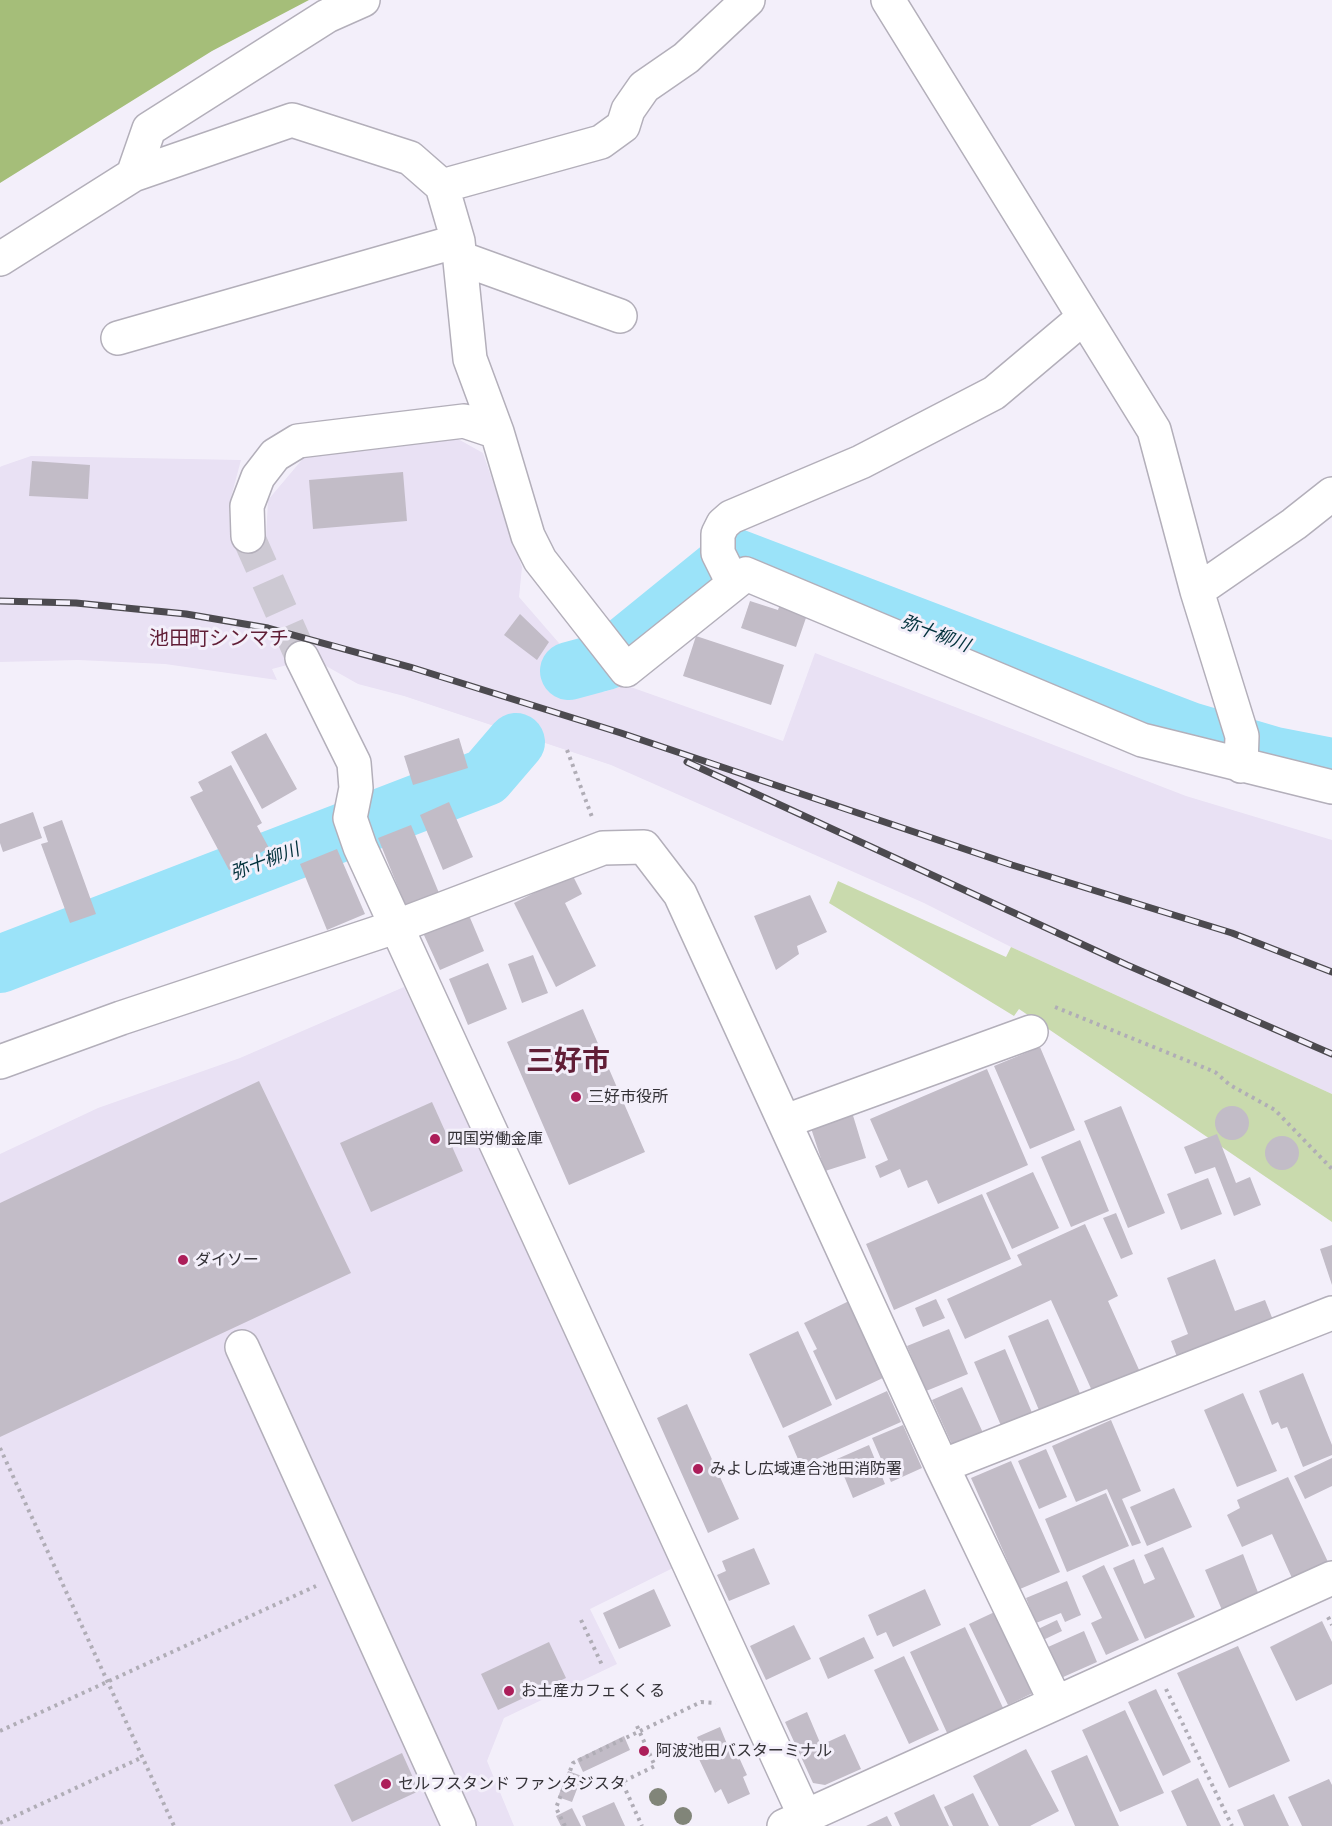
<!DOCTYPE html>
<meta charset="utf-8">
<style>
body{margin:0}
canvas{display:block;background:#f3effa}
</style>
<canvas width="1332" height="1826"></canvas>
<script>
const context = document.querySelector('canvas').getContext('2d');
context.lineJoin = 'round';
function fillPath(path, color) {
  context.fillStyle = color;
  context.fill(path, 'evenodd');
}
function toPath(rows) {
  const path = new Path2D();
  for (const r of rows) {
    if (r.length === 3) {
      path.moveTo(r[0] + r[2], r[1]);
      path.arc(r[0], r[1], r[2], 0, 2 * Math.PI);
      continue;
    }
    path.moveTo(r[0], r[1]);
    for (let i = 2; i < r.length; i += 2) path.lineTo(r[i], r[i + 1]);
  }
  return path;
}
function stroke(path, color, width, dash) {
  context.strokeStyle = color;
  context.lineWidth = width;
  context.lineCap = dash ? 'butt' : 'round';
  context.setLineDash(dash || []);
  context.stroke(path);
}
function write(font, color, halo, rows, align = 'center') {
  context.font = font + ' "IBM Plex Sans","Noto Sans JP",sans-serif';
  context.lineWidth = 6;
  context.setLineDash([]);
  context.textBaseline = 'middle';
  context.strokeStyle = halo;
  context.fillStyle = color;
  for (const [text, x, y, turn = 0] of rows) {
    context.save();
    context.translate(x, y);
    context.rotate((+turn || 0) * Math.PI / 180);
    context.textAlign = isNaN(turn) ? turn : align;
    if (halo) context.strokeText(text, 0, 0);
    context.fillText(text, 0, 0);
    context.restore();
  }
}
fillPath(toPath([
 [458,439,483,453,522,567,519,597,565,650,557,665,582,685,604,692,625,685,783,741,815,653,1186,796,1332,840,1332,1094,1011,947,924,903,611,765,404,696,358,684,319,662,291,664,272,669,277,680,165,664,78,660,0,662,0,467,2,466,31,456,241,460,229,505,230,533,266,538,268,500,311,449],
 [404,987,499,1184,673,1568,590,1609,617,1664,504,1718,487,1761,514,1826,0,1826,0,1154,98,1108,240,1058]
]), '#e9e1f4');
fillPath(toPath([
 [838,881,1006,957,1011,947,1332,1094,1332,1222,1019,1009,1014,1016,829,903]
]), '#c9daad');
fillPath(toPath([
 [0,0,309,0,212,51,0,183]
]), '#a5be79');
stroke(toPath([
 [569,671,606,661,734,557,1190,731,1275,756,1332,767],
 [0,964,486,777,516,742]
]), '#9be3f9', 58);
fillPath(toPath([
 [32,461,90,465,88,499,29,496],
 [403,472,407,521,313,529,309,480],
 [750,601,778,610,780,604,808,612,796,647,741,628],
 [520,614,549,642,537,660,504,635],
 [696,636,784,665,771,705,683,676],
 [266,733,297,789,262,809,231,752],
 [459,738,468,768,413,785,404,756],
 [231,765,262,823,257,826,269,848,229,870,190,797,203,791,198,782],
 [449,802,473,857,443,870,420,815],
 [33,812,42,838,3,852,0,843,0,824],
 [62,820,96,914,70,923,41,844,48,842,43,827],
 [411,825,439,893,406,907,378,838],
 [337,849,365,914,327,930,300,864],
 [572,874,582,894,565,903,596,966,556,987,514,903],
 [810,895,827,932,797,946,799,954,776,970,754,916],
 [468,913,484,951,440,970,423,933],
 [533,955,548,993,522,1003,508,964],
 [488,963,507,1009,468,1025,449,979],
 [583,1009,645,1152,569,1185,507,1042],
 [1040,1047,1075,1130,1030,1149,994,1066],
 [987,1069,1028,1165,938,1204,927,1180,908,1188,900,1169,880,1178,875,1166,888,1160,870,1119],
 [259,1081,351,1273,0,1437,0,1203],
 [432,1102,463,1171,371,1212,340,1143],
 [1121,1106,1165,1213,1128,1228,1084,1121],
 [1232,1123,17],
 [851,1109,866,1158,825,1171,809,1122],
 [1217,1134,1236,1183,1250,1177,1261,1205,1234,1216,1215,1167,1195,1174,1184,1147],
 [1282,1153,17],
 [1080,1140,1109,1211,1071,1227,1041,1157],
 [1033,1172,1059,1228,1012,1249,986,1193],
 [1208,1178,1222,1214,1181,1230,1167,1194],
 [982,1194,1011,1259,894,1310,866,1244],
 [1116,1213,1133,1254,1121,1259,1103,1218],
 [1085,1224,1118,1296,1108,1301,1140,1372,1093,1393,1051,1300,965,1339,947,1299,1022,1265,1017,1255],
 [1332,1245,1332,1285,1320,1249],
 [1215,1259,1235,1311,1265,1300,1275,1325,1179,1362,1171,1341,1188,1334,1167,1278],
 [936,1299,945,1318,923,1327,915,1308],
 [849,1301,885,1377,836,1400,813,1351,817,1349,804,1323],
 [1048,1319,1082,1398,1041,1415,1008,1336],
 [949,1329,968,1374,926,1391,907,1346],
 [798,1331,832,1405,783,1428,749,1354],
 [1005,1349,1033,1415,1002,1428,974,1362],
 [1303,1373,1332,1445,1332,1455,1303,1467,1287,1427,1281,1429,1278,1422,1272,1425,1259,1391],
 [962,1387,984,1435,954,1449,932,1400],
 [887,1391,901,1422,801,1466,788,1436],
 [1243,1393,1277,1471,1237,1487,1204,1410],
 [687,1404,739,1519,708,1533,657,1418],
 [1111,1420,1141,1491,1122,1499,1141,1543,1132,1546,1107,1489,1076,1502,1052,1446],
 [903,1425,922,1468,891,1482,872,1438],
 [869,1445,885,1484,853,1498,837,1459],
 [1046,1449,1067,1497,1039,1509,1018,1461],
 [1332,1458,1332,1486,1305,1499,1294,1476],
 [1011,1461,1060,1572,1020,1589,971,1478],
 [1288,1477,1328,1562,1292,1578,1272,1534,1242,1547,1227,1515,1240,1508,1237,1500],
 [1174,1488,1192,1527,1147,1546,1130,1507],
 [1106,1493,1129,1546,1067,1572,1045,1519],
 [1163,1547,1195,1617,1145,1639,1113,1568,1134,1559,1144,1584,1155,1579,1144,1555],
 [754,1548,770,1584,729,1601,717,1575,726,1571,722,1561],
 [1243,1554,1259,1595,1222,1610,1205,1570],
 [1104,1565,1139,1640,1106,1655,1091,1623,1102,1618,1082,1576],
 [1067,1581,1081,1615,1065,1622,1061,1613,1036,1623,1026,1598],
 [654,1589,671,1626,619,1649,603,1613],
 [925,1589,941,1625,893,1647,886,1632,877,1636,868,1615],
 [1001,1609,1039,1690,1008,1705,969,1624],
 [1057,1620,1062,1631,1041,1641,1036,1630],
 [1322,1621,1332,1642,1332,1684,1296,1701,1270,1647],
 [794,1625,811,1659,766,1680,750,1646],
 [965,1627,1004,1710,948,1735,910,1652],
 [1084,1631,1097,1662,1061,1678,1048,1647],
 [864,1637,874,1658,828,1679,819,1658],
 [549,1642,566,1678,498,1710,481,1674],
 [1238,1646,1290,1761,1229,1788,1177,1673],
 [904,1656,939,1730,909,1744,874,1670],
 [1156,1689,1191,1762,1163,1776,1128,1702],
 [1125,1710,1164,1793,1120,1812,1082,1730],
 [807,1712,821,1745,845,1734,861,1769,825,1785,813,1783,785,1722],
 [720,1727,727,1744,732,1742,747,1775,743,1777,750,1794,728,1804,721,1789,715,1793,698,1757,704,1754,697,1737],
 [624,1736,630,1750,583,1772,577,1759],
 [1026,1749,1059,1811,1030,1826,999,1826,973,1776],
 [402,1753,419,1791,352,1822,334,1785],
 [1087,1755,1119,1826,1075,1826,1051,1771],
 [568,1771,582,1776,572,1802,558,1797],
 [1198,1778,1221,1826,1187,1826,1171,1791],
 [1329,1779,1332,1785,1332,1826,1302,1826,1288,1797],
 [973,1793,989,1826,953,1826,944,1807],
 [934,1794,949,1826,900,1826,894,1813],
 [1274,1794,1289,1826,1244,1826,1237,1810],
 [614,1802,625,1826,586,1826,582,1816],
 [572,1808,581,1826,561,1826,556,1816],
 [887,1816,892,1826,866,1826]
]), '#c2bcc7');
stroke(toPath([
 [248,536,302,658]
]), '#cdc9d3', 33, [33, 16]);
const minor = toPath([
 [888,0,1154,430,1197,591,1242,736,1241,766],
 [133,175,149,129,327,16,363,0],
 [442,186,601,142,623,126,628,110,644,87,686,58,748,0],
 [460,258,620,316],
 [0,259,133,175,292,120,410,158,442,186,458,241,470,359,497,432,528,536,540,560,626,670,746,574,1142,740,1332,787],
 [118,338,458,241],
 [248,536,247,506,258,477,275,455,298,441,464,421,497,432],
 [733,583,718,553,718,534,723,524,731,517,861,462,994,393,1083,318],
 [1197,591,1294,524,1332,494],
 [302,658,354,763,356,788,350,818,360,847,805,1816],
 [0,1062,121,1018,395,927,603,848,644,847,680,894,942,1466,1056,1703],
 [786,1121,1031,1032],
 [242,1347,459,1826],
 [942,1466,1332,1313],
 [784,1826,1332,1578]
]);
stroke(minor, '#b3afba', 36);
stroke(toPath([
 [567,750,592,817],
 [1055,1007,1215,1072,1230,1085,1275,1110,1332,1169],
 [0,1448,174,1826],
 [1328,1617,1332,1625],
 [581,1620,602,1665],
 [1166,1689,1232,1826],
 [637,1726,655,1766,622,1782,642,1826],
 [0,1731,316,1586],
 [0,1823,143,1757],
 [565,1826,556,1808,573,1763,701,1702,716,1703]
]), '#b0adb6', 4, [3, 4.5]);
stroke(minor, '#fff', 33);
const rail = toPath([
 [0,601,76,603,186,614,268,628,410,667,621,733,1012,865,1232,933,1332,972],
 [687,762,1127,965,1332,1054]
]);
stroke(rail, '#4c4a4f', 7);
stroke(rail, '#f3effa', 4.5, [14]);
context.fillStyle = '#818579';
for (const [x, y] of [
 [658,1797],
 [683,1816]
]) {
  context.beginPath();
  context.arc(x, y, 9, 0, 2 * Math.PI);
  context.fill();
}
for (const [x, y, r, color] of [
 [576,1097,6,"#ac1e5a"],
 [435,1139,6,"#ac1e5a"],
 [183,1260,6,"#ac1e5a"],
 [698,1469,6,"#ac1e5a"],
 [509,1691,6,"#ac1e5a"],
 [644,1751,6,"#ac1e5a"],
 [386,1784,6,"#ac1e5a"]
]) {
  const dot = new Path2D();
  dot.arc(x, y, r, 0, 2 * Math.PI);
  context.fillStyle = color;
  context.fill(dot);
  stroke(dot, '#f3effa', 2);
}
write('16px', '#343237', '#f3effa', [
 ["三好市役所",588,1097],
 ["四国労働金庫",447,1139],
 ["ダイソー",195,1260],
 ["みよし広域連合池田消防署",710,1469],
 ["お土産カフェくくる",521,1691],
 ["阿波池田バスターミナル",656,1751],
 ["セルフスタンド ファンタジスタ",398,1784]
], 'left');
write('italic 18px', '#02313c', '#f3effa', [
 ["弥十柳川",935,634,21],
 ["弥十柳川",265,862,-21]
]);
write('20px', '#611e36', '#f3effa', [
 ["池田町シンマチ",219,639]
]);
write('bold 28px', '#611e36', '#f3effa', [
 ["三好市",568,1062]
]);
</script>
